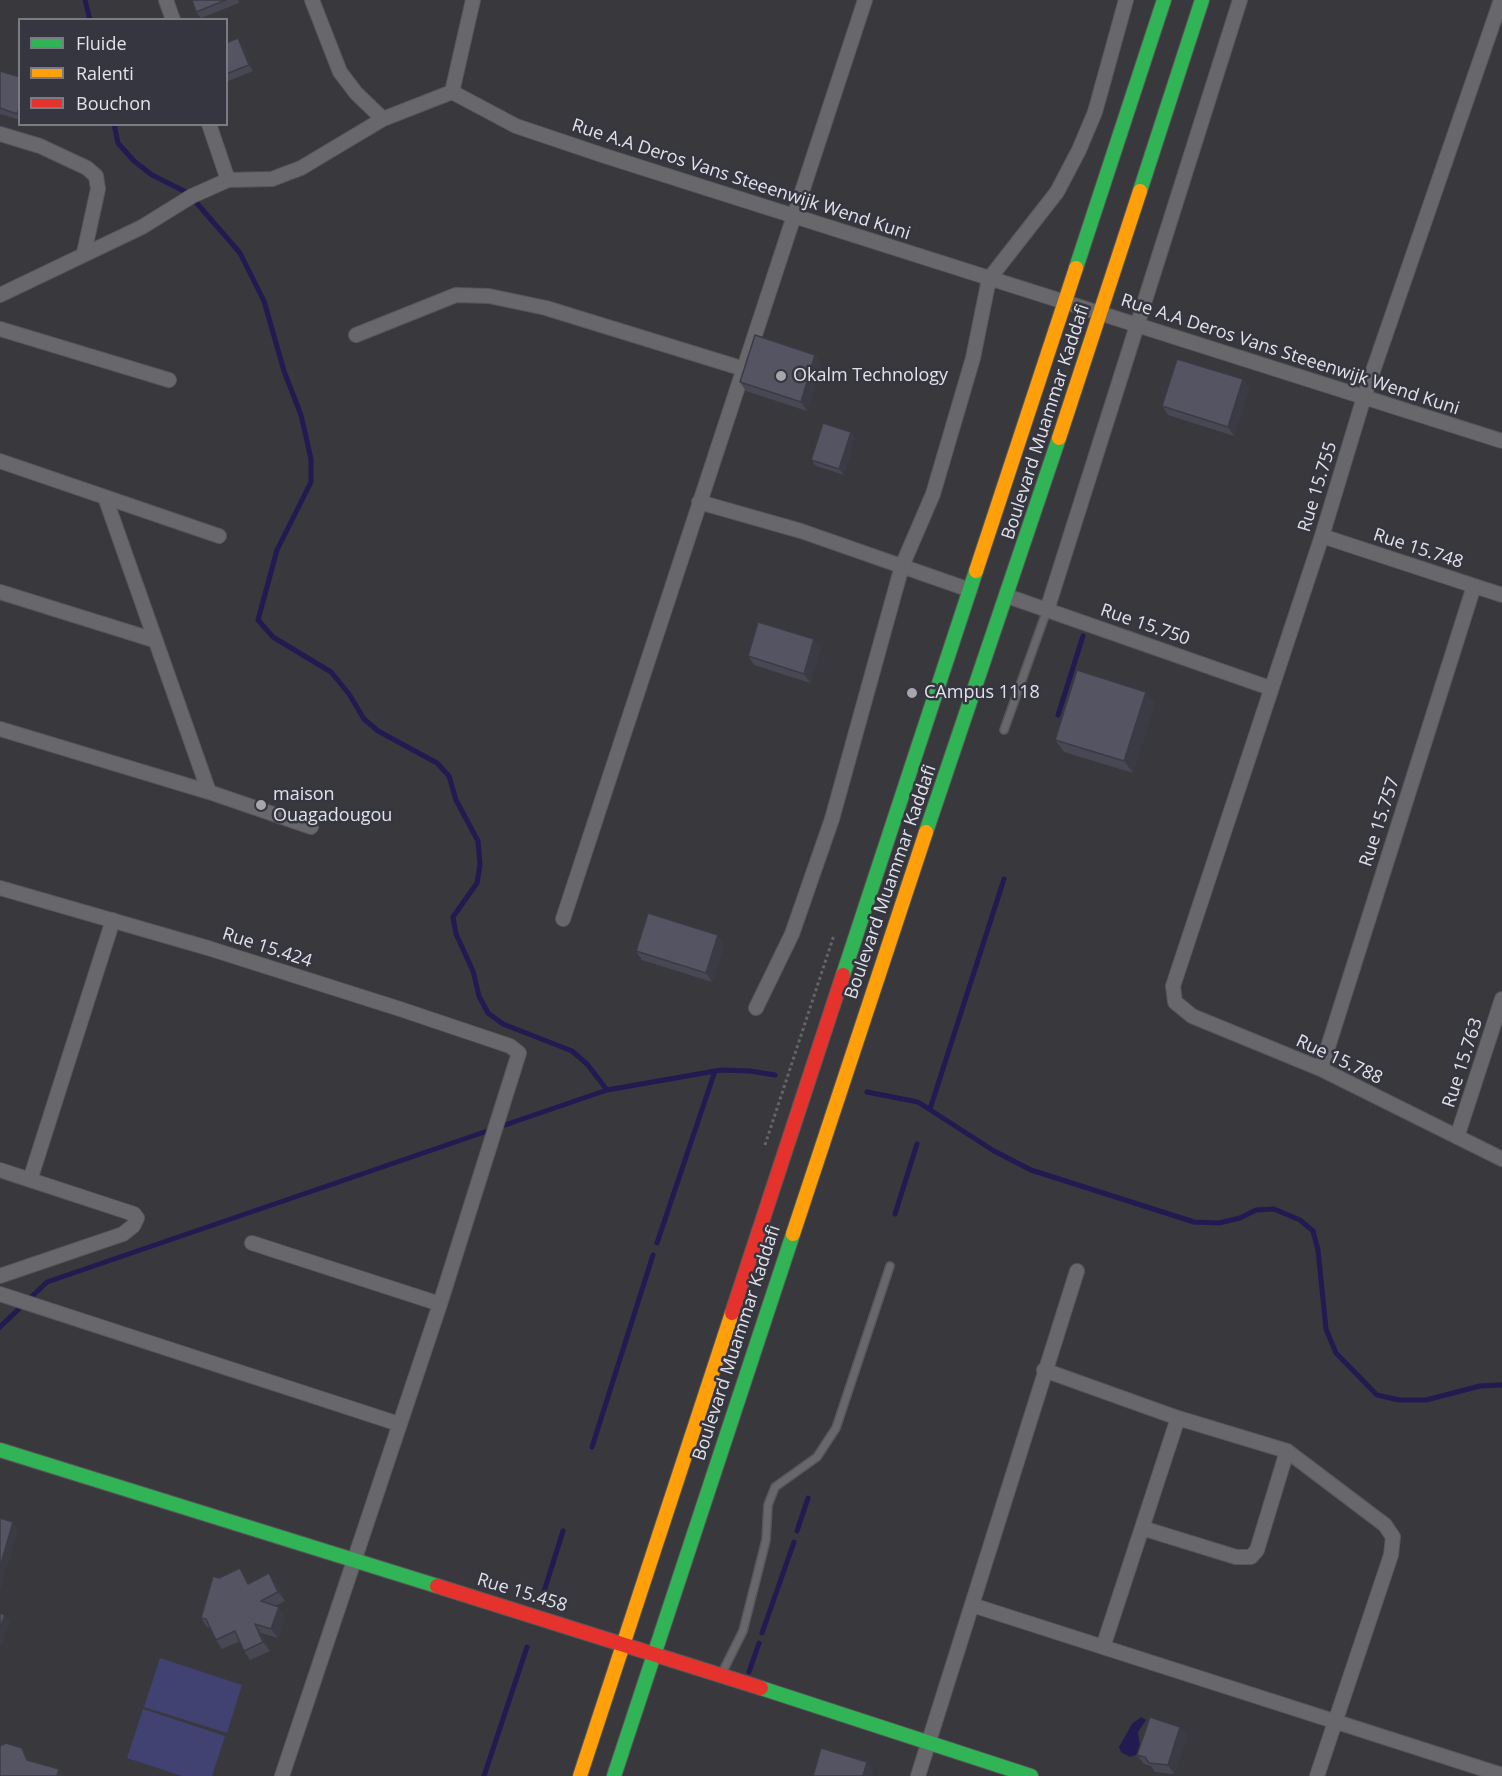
<!DOCTYPE html>
<style>
body{margin:0}
#map{position:relative;width:1502px;height:1776px;overflow:hidden;background:#38383d;font-family:"Open Sans",sans-serif}
canvas{display:block}
.legend{position:absolute;left:18px;top:18px;width:210px;height:108px;box-sizing:border-box;background:#353640;border:2px solid #7a7b83;margin:0;padding:8px 10px;list-style:none;font-size:18px;color:#e1e2e8}
.legend li{display:flex;align-items:center;gap:12px;height:30px}
.legend b{width:30px;border:2px solid #7a7b83}
</style>
<div id="map">
<canvas width="1502" height="1776"></canvas>
<ul class="legend">
<li><b style="height:8px;background:#30b455"></b>Fluide</li>
<li><b style="height:8px;background:#ff9f0a"></b>Ralenti</li>
<li><b style="height:8px;background:#e5322d"></b>Bouchon</li>
</ul>
</div>
<script>
const context = document.querySelector('canvas').getContext('2d');
context.lineJoin = 'round';
function fillPath(path, color) {
  context.fillStyle = color;
  context.fill(path, 'evenodd');
}
function toPath(rows) {
  const path = new Path2D();
  for (const r of rows) {
    path.moveTo(r[0], r[1]);
    for (let i = 2; i < r.length; i += 2) path.lineTo(r[i], r[i + 1]);
  }
  return path;
}
function stroke(path, color, width, dash) {
  context.strokeStyle = color;
  context.lineWidth = width;
  context.lineCap = dash ? 'butt' : 'round';
  context.setLineDash(dash || []);
  context.stroke(path);
}
function write(font, color, halo, rows, align = 'center') {
  context.font = font + ' "Open Sans",sans-serif';
  context.lineWidth = 5;
  context.setLineDash([]);
  context.textBaseline = 'middle';
  context.strokeStyle = halo;
  context.fillStyle = color;
  for (const [text, x, y, turn = 0] of rows) {
    context.save();
    context.translate(x, y);
    context.rotate((+turn || 0) * Math.PI / 180);
    context.textAlign = isNaN(turn) ? turn : align;
    if (halo) context.strokeText(text, 0, 0);
    context.fillText(text, 0, 0);
    context.restore();
  }
}
fillPath(toPath([
 [160,1658,242,1685,227,1733,144,1707],
 [143,1709,225,1736,212,1776,182,1776,127,1758]
]), '#414272');
fillPath(toPath([
 [1141,1717,1146,1720,1138,1732,1140,1747,1138,1754,1130,1757,1121,1752,1119,1747,1132,1724]
]), '#211b52');
stroke(toPath([
 [85,0,90,20],
 [114,124,118,143,134,161,152,175,188,193,240,253,264,301,284,371,301,415,311,459,311,482,277,550,258,620,273,637,331,672,349,694,364,719,378,731,437,763,449,776,456,800,478,841,480,865,477,883,453,917,456,934,473,971,479,996,488,1013,503,1024,572,1051,587,1064,607,1090],
 [1058,715,1083,636],
 [867,1092,918,1102,994,1151,1031,1170,1194,1222,1219,1223,1240,1218,1256,1210,1274,1209,1300,1220,1313,1231,1318,1250,1326,1329,1336,1353,1377,1395,1399,1400,1426,1400,1480,1386,1502,1385],
 [930,1109,1004,879],
 [895,1214,917,1144],
 [657,1243,715,1071],
 [0,1327,47,1282,607,1090,721,1070,750,1071,775,1075],
 [592,1447,653,1255],
 [797,1531,808,1498],
 [541,1601,563,1531],
 [762,1633,794,1542],
 [749,1672,759,1643],
 [484,1776,527,1647]
]), '#211b52', 5);
const lane = toPath([
 [1004,730,1047,610],
 [722,1673,743,1631,766,1540,768,1505,775,1487,817,1457,836,1428,890,1266]
]);
const street = toPath([
 [166,0,173,20],
 [312,0,340,72,356,93,383,119],
 [1501,0,1364,397,1322,536,1173,986,1175,1002,1192,1016,1321,1069,1502,1159],
 [452,92,516,126,602,155,1502,441],
 [452,92,473,0],
 [209,124,228,180],
 [0,134,40,146,87,168,96,176,98,189,84,253],
 [0,295,142,227,192,196,228,180,272,179,285,174,301,168,383,119,452,92],
 [0,329,169,380],
 [356,335,456,295,489,296,546,308,744,369],
 [0,461,219,536],
 [105,497,209,792],
 [699,502,801,531,970,590],
 [1322,536,1502,595],
 [0,592,154,640],
 [1007,596,1270,688],
 [1047,610,1240,0],
 [0,729,209,792,311,827],
 [0,888,208,948,400,1009,510,1046,519,1053,440,1304,282,1776],
 [563,919,865,0],
 [756,1008,792,934,832,819,902,566,933,494,973,358,989,279,1057,192,1079,150,1095,112,1126,0],
 [1321,1069,1474,586],
 [1457,1137,1502,999],
 [0,1170,134,1214,137,1218,133,1226,123,1234,0,1276],
 [30,1180,113,920],
 [252,1243,440,1304],
 [0,1294,399,1424],
 [1044,1370,1178,1418,1287,1451,1385,1525,1393,1537,1391,1555,1317,1776],
 [1142,1528,1236,1557,1251,1557,1257,1550,1287,1451],
 [972,1605,1502,1775],
 [1103,1647,1178,1418],
 [918,1776,1077,1271]
]);
const fast = toPath([
 [1140,191,1202,0],
 [1076,268,1164,0],
 [926,832,1059,438],
 [843,975,976,571],
 [0,1450,437,1586],
 [761,1688,1031,1776],
 [614,1776,793,1234]
]);
const slow = toPath([
 [1059,438,1140,191],
 [976,571,1076,268],
 [793,1234,926,832],
 [580,1776,732,1313]
]);
const jam = toPath([
 [732,1313,843,975],
 [437,1586,761,1688]
]);
stroke(lane, '#57575b', 10);
stroke(street, '#57575b', 16);
stroke(fast, '#57575b', 16);
stroke(slow, '#57575b', 16);
stroke(jam, '#57575b', 16);
stroke(toPath([
 [765,1145,834,935]
]), '#656568', 3, [3, 3]);
stroke(lane, '#68686c', 7);
stroke(street, '#68686c', 14);
stroke(fast, '#30b455', 14);
stroke(slow, '#ff9f0a', 14);
stroke(jam, '#e5322d', 14);
fillPath(toPath([
 [192,0,238,0,239,3,201,18,196,12],
 [226,43,242,44,253,71,226,82],
 [0,71,20,77,20,120,0,114],
 [815,355,821,364,807,411,746,391,740,382],
 [1243,379,1249,388,1234,436,1168,415,1162,406],
 [855,438,844,475,816,466,811,460],
 [821,648,810,683,754,665,748,656],
 [1155,703,1133,773,1064,752,1055,740],
 [724,944,712,982,642,960,636,951],
 [246,1577,249,1583,275,1582,285,1601,275,1606,285,1616,278,1638,261,1633,270,1651,250,1660,244,1651,240,1641,222,1649,216,1640,210,1628,207,1627,201,1618,219,1578],
 [1180,1727,1187,1736,1174,1774,1155,1772,1151,1766,1144,1764,1137,1755]
]), '#484854');
fillPath(toPath([
 [238,38,242,44,253,71,249,65],
 [815,355,821,364,807,411,801,402],
 [1243,379,1249,388,1234,436,1228,427],
 [851,432,855,438,844,475,839,469],
 [814,639,821,648,810,683,804,674],
 [1146,692,1155,703,1133,773,1124,761],
 [718,935,724,944,712,982,706,973],
 [13,1522,18,1529,0,1593,0,1567],
 [240,1568,246,1577,254,1593,248,1584],
 [269,1573,275,1582,285,1601,278,1592],
 [279,1607,285,1616,278,1638,271,1629],
 [5,1615,10,1622,0,1649,0,1628],
 [255,1624,261,1633,270,1651,263,1642],
 [1180,1727,1187,1736,1174,1774,1168,1765],
 [22,1748,30,1760,35,1772,27,1760],
 [867,1762,874,1771,872,1776,863,1776],
 [59,1769,63,1776,57,1776]
]), '#3b3b45');
const building = toPath([
 [192,0,226,0,196,12,192,0],
 [238,38,249,65,226,74,226,43,238,38],
 [0,71,20,77,20,106,17,114,0,108,0,71],
 [755,335,815,355,801,402,740,382,755,335],
 [1177,359,1243,379,1228,427,1162,406,1177,359],
 [823,423,851,432,839,469,811,460,823,423],
 [758,622,814,639,804,674,748,656,758,622],
 [1077,670,1146,692,1124,761,1055,740,1077,670],
 [648,913,718,935,706,973,636,951,648,913],
 [0,1518,13,1522,0,1567,0,1518],
 [240,1568,248,1584,269,1573,278,1592,261,1601,279,1607,271,1629,255,1624,263,1642,244,1651,235,1631,216,1640,206,1619,201,1618,213,1576,219,1578,240,1568],
 [0,1613,5,1615,0,1628,0,1613],
 [1150,1717,1180,1727,1168,1765,1149,1763,1145,1757,1137,1755,1150,1717],
 [6,1743,22,1748,27,1760,59,1769,57,1776,0,1776,0,1746,6,1743],
 [821,1748,867,1762,863,1776,813,1776,821,1748]
]);
fillPath(building, '#545462');
stroke(building, '#3b3b45', 1.5);
for (const [x, y, r, color] of [
 [781,376,6,"#a6a6ac"],
 [912,693,6,"#a6a6ac"],
 [261,805,6,"#a6a6ac"]
]) {
  const dot = new Path2D();
  dot.arc(x, y, r, 0, 2 * Math.PI);
  context.fillStyle = color;
  context.fill(dot);
  stroke(dot, '#353640', 2);
}
write('18px', '#e1e2e8', '#353640', [
 ["Rue A.A Deros Vans Steeenwijk Wend Kuni",741,180,18],
 ["Rue A.A Deros Vans Steeenwijk Wend Kuni",1290,355,18],
 ["Boulevard Muammar Kaddafi",1046,422,-72],
 ["Rue 15.755",1318,487,-73],
 ["Rue 15.748",1418,549,18],
 ["Rue 15.750",1145,625,19],
 ["Rue 15.757",1380,822,-72],
 ["Boulevard Muammar Kaddafi",891,882,-71],
 ["Rue 15.424",267,948,18],
 ["Rue 15.788",1339,1060,25],
 ["Rue 15.763",1463,1063,-72],
 ["Boulevard Muammar Kaddafi",737,1343,-72],
 ["Rue 15.458",522,1593,17]
]);
write('18px', '#e1e2e8', '#353640', [
 ["Okalm Technology",793,376],
 ["CAmpus 1118",924,693],
 ["maison",273,795],
 ["Ouagadougou",273,816]
], 'left');
</script>
